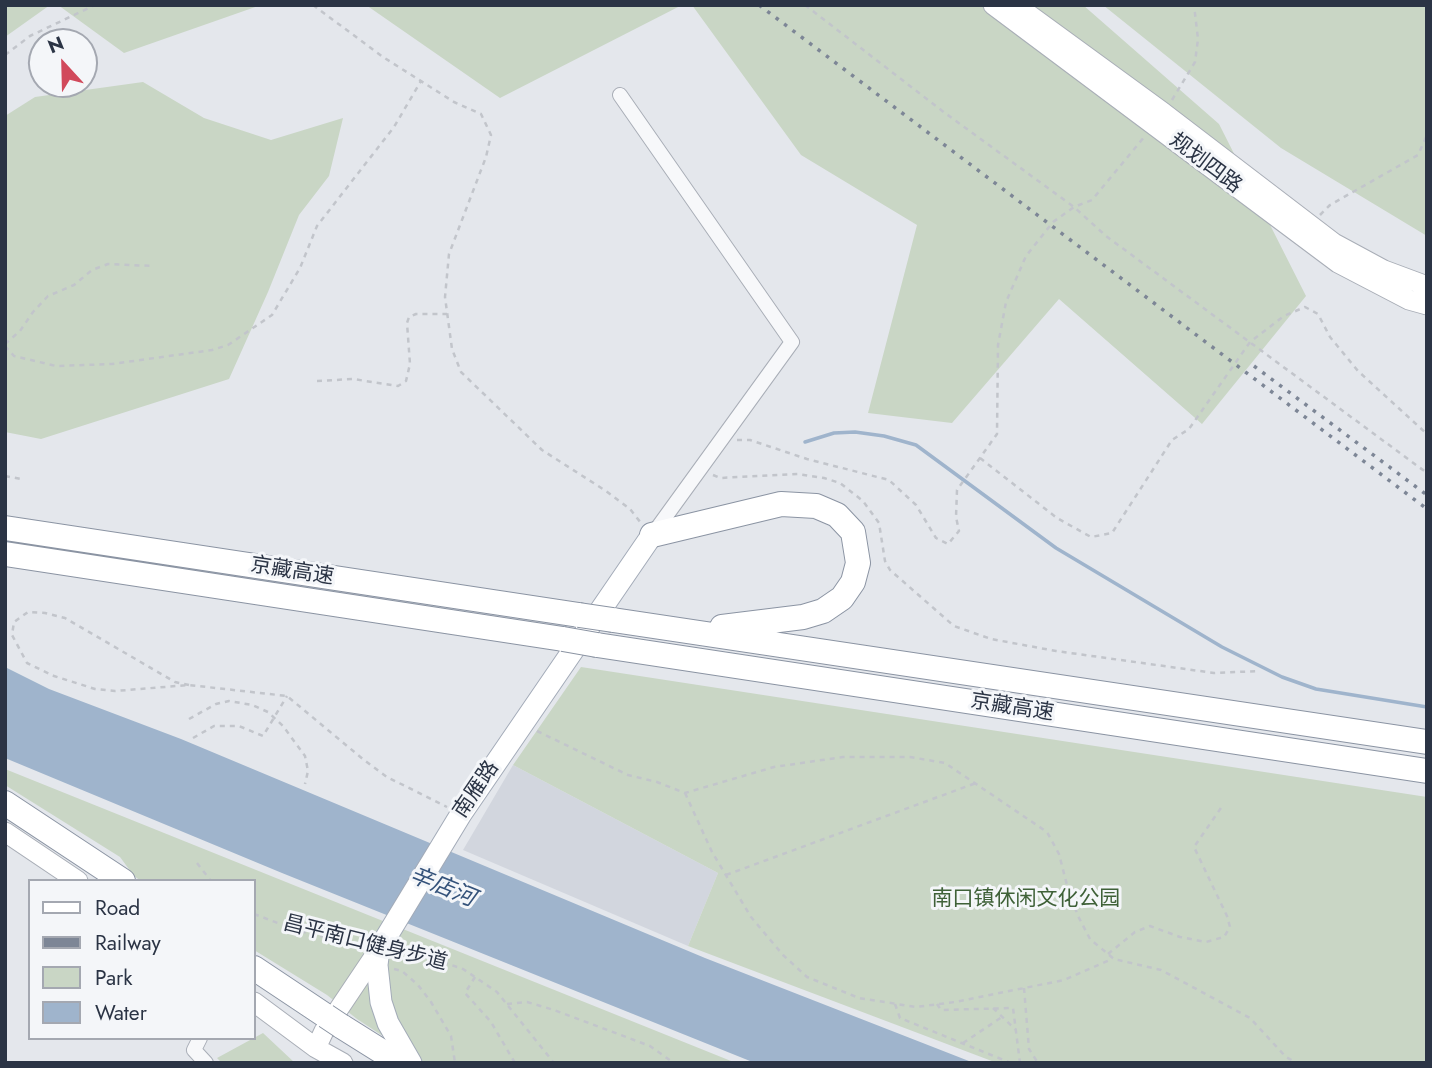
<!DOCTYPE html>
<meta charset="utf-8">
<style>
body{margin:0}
#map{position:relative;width:1432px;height:1068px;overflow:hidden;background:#e4e7ec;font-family:Jost,sans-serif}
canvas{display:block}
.frame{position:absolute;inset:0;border:7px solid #2b3445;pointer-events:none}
.legend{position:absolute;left:28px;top:879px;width:228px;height:161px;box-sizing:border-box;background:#f4f6f9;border:2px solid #a4a8b1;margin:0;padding:9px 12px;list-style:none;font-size:21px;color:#2b3445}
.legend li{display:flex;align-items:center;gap:14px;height:35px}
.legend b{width:35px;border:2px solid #a4a8b1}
.north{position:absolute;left:28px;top:28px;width:70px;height:70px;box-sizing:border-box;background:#f4f6f9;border:2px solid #a4a8b1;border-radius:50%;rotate:338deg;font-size:19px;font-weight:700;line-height:28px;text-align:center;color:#2b3445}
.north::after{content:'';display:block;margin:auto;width:24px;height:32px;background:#d1495b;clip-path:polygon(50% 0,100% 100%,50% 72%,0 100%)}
</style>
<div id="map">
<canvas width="1432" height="1068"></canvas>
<div class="frame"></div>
<ul class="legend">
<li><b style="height:9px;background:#fff"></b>Road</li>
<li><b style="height:9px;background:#7d8696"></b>Railway</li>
<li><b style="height:19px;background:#c9d6c5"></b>Park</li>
<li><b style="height:19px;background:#9fb4cc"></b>Water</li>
</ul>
<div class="north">N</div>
</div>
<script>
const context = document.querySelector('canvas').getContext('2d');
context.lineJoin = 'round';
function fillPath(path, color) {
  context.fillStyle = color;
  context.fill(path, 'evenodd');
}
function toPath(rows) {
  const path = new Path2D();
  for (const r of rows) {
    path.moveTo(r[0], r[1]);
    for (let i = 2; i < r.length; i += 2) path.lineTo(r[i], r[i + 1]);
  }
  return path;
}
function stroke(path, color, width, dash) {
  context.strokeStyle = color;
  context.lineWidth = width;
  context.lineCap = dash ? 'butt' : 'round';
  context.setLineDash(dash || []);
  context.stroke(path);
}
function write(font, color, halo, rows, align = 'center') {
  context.font = font + ' Jost,"Noto Sans SC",sans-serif';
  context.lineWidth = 6;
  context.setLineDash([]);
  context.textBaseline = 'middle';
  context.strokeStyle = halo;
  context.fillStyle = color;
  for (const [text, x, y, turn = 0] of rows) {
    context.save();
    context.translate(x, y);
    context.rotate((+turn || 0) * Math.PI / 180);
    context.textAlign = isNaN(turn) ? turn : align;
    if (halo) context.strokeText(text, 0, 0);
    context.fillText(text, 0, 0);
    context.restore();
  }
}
fillPath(toPath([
 [513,765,718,873,688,946,463,850]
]), '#d2d6de');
fillPath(toPath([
 [5,5,50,5,5,37],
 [58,5,261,5,124,53],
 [366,5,682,5,500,98],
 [692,5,1083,5,1219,124,1306,296,1202,424,1059,299,952,423,868,413,917,225,801,155],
 [1103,5,1427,5,1427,236,1281,148],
 [143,82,204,118,271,140,343,118,329,176,299,215,268,292,229,379,41,439,5,432,5,116,35,97],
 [581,667,1427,797,1427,1063,997,1063,688,946,718,873,513,765],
 [5,769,736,1063,424,1063,357,1019,327,995,254,950,254,881,141,881,134,876,120,857,5,785],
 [263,1033,295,1063,222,1063,217,1058]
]), '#c9d6c5');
fillPath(toPath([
 [5,667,49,689,181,739,705,958,974,1063,755,1063,282,873,5,758]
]), '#9fb4cc');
stroke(toPath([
 [805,442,834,433,855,432,884,436,916,445,1056,548,1222,647,1282,677,1316,689,1427,707]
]), '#9fb4cc', 3.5);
const street = toPath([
 [620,95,792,342,653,534],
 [200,1038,194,1050,206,1063]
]);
const secondary = toPath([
 [993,5,1338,263,1409,300,1427,305],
 [1016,5,1164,113,1334,243,1384,270,1427,286],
 [5,832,78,881],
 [254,1002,316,1048,343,1063],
 [316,1048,324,1031,379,949]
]);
const primary = toPath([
 [411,1063,388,1023,381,1002,377,965,379,949,461,814,652,535]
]);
const highway = toPath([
 [5,528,579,615],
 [652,535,781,504,816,506,837,515,853,532,858,563,853,582,842,598,823,611,803,617,722,627],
 [5,554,563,639],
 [613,620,1427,742],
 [597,645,1427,771],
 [5,803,123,881],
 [254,968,326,1016],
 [341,1026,400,1063]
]);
stroke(street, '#a9aeb7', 16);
stroke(secondary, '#a9aeb7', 21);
stroke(primary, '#a3abb8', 23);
stroke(highway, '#8b94a3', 26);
stroke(toPath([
 [313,5,383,57,454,102,481,114,491,135,486,157,449,254,445,297,452,349,461,372,542,450,606,491,630,509,641,523],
 [805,5,945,113,1074,207,1106,236,1427,473],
 [5,55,30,36,95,5],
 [1172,100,1195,62,1198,39,1194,5],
 [1320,215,1330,205,1418,155,1427,135],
 [5,344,20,331,33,312,48,296,74,285,92,270,108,264,153,266],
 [5,346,14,356,56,366,112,364,212,350,228,345,272,315,300,268,317,226,394,127,421,81],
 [317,381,353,379,398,386,406,381,410,364,407,323,409,317,416,314,447,314],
 [737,440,750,440,807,459,889,480,916,505,936,538,948,544,959,531,956,517,957,490,997,434,998,345,1006,302,1026,256,1053,222,1074,207,1092,200,1145,136],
 [980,458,1057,518,1091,537,1112,533,1172,440,1189,429,1250,342,1284,316,1305,307,1318,314,1330,337,1358,371,1427,434],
 [713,475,720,478,798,474,824,478,840,483,863,501,879,523,885,561,890,570,954,626,991,639,1056,651,1214,673,1260,671],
 [5,476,21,479],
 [189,685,175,682,65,618,45,613,28,612,14,622,12,635,27,663,54,676,95,689,115,691,189,685,287,696,364,760,387,777,447,807],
 [189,719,216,704,229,701,252,705,268,712,283,726,305,756,308,771,305,784],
 [537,731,628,775,657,782,685,793,774,767,843,757,910,757,945,763,1047,832,1059,854,1068,889,1078,916,1090,939,1114,959,1161,970,1250,1018,1286,1057,1297,1063],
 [193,738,214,726,239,726,263,736,287,696],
 [685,793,712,852,751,917,783,955,807,977,859,998,916,1007,955,1002,1064,980,1112,959],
 [197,863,211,881],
 [726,875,976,783],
 [254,914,299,931,364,946],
 [394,953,431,958,463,969,475,977,497,992,554,1063],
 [1108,954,1135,932,1150,926,1180,937,1206,942,1224,937,1230,927,1227,916,1194,847,1223,805],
 [394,969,402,971,418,985,431,1002,451,1036,455,1063],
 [475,977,465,993,491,1022,515,1063],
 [1024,988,1029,1049,1038,1063],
 [507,1004,527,1002,554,1010,650,1046,671,1061],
 [895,1004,900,1018,1011,1063],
 [937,1004,941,1010,1013,1008,1020,1063],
 [993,1008,1016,1030],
 [963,1043,1002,1017]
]), '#c2c5cb', 2.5, [5, 5]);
stroke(street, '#f7f8fa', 14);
stroke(secondary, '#fff', 19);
stroke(primary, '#fff', 21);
stroke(highway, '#fff', 24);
stroke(toPath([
 [759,5,1427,509],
 [1254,366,1427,495]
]), '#7d8696', 3.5, [3.5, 7]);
const highwayBridge = toPath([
 [579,615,613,620],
 [563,639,597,645],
 [326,1016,341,1026]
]);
stroke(highwayBridge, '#8b94a3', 26, []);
stroke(highwayBridge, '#fff', 24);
write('21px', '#2b3445', '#f4f6f9', [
 ["规划四路",1205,164,37],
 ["京藏高速",292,572,9],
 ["京藏高速",1012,708,9],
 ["南雁路",477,790,-56],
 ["昌平南口健身步道",365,944,14]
]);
write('21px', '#3f6138', '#f4f6f9', [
 ["南口镇休闲文化公园",1026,900]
]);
write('italic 23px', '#34527a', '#f4f6f9', [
 ["辛店河",442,888,22]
]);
</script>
